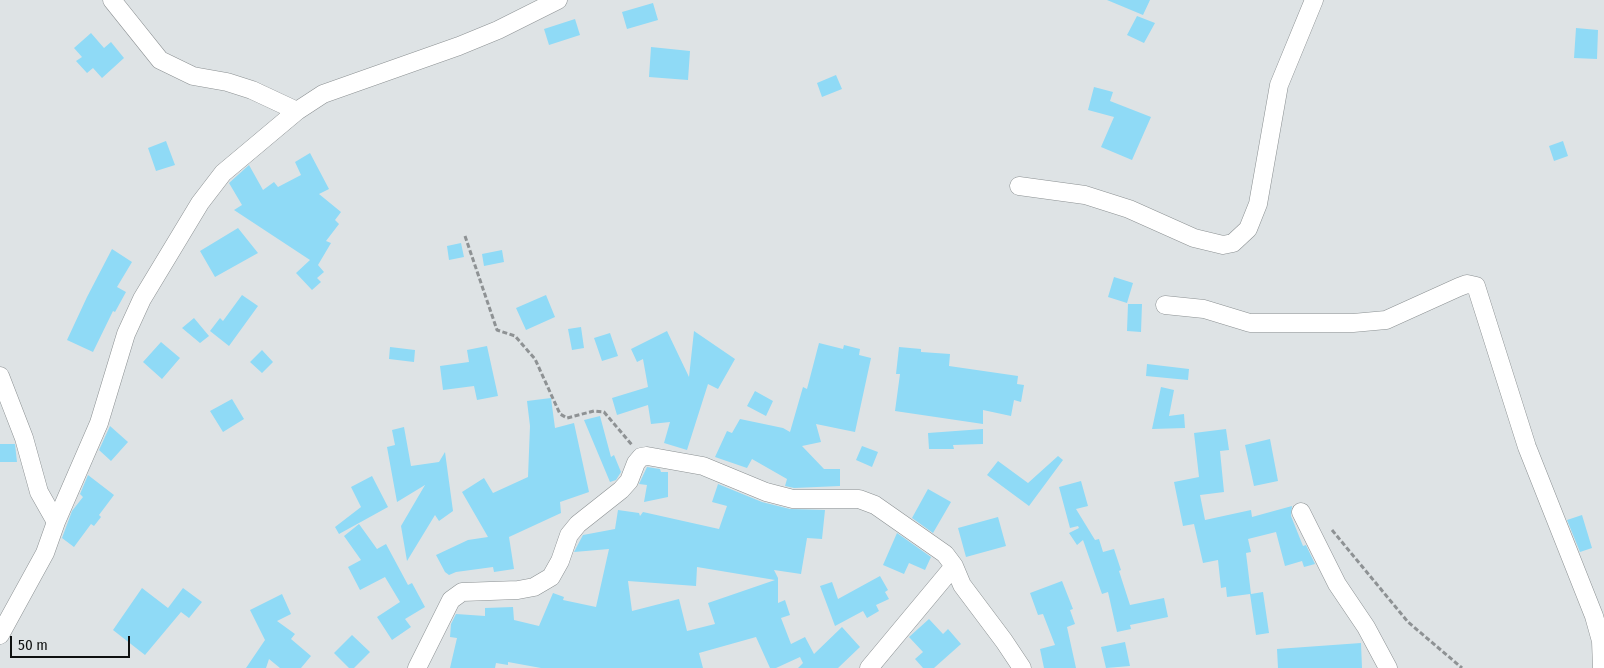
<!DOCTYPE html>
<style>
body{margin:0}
#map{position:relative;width:1604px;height:668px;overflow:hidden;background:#dee3e5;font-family:"Fira Sans Condensed",sans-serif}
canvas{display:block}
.scale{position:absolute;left:10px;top:636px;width:120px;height:22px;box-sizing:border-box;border:2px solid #0e1010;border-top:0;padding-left:6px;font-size:15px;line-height:18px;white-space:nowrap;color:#0e1010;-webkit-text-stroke:4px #dee3e5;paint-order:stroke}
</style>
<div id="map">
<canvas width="1604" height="668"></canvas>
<div class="scale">50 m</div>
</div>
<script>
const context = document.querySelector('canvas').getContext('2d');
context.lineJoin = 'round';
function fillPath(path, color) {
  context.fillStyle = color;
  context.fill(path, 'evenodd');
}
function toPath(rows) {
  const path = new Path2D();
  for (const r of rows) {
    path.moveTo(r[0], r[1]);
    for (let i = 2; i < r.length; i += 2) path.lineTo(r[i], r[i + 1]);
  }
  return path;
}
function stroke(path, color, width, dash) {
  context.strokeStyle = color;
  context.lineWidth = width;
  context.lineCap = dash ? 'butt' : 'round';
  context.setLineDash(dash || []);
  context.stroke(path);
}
fillPath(toPath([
 [1107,0,1150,0,1143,15],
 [653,3,658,20,627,29,622,12],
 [1137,16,1155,23,1144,43,1127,35],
 [575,19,580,35,549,45,544,29],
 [1576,28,1598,30,1597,59,1574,58],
 [91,33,104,48,111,42,124,58,102,78,93,68,87,73,76,61,82,57,74,48],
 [651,47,690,51,688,80,649,77],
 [836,75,842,89,822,97,817,83],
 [1094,87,1113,92,1110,101,1151,117,1132,160,1101,147,1114,117,1088,110],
 [166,141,175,165,156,171,148,148],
 [1563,141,1568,156,1554,161,1549,146],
 [310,153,329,189,319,194,341,212,335,220,339,224,326,241,331,243,318,265,324,272,317,278,321,282,312,290,296,273,310,260,234,210,242,205,229,183,249,165,263,190,274,182,278,187,301,175,295,162],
 [238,228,258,253,215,277,200,251],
 [461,243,464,257,449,260,447,246],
 [112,249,132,262,117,287,126,292,115,312,113,311,93,352,67,340,87,297],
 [502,250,504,262,484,266,482,254],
 [1114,277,1133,283,1127,303,1108,297],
 [242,295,258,306,229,346,210,331,220,318,223,321],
 [546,295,555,317,526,330,516,308],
 [1128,304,1142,304,1141,332,1127,331],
 [194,318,209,336,200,343,182,328],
 [581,327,584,348,572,350,568,329],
 [667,331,689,377,694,331,735,359,718,389,708,384,687,450,664,443,670,422,651,424,648,405,617,415,612,398,648,387,643,359,637,362,631,349],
 [610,333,618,356,602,361,594,338],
 [161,342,180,358,162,379,143,362],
 [819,343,843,349,844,345,860,349,859,355,871,358,855,432,816,424,821,442,802,446,824,469,840,469,840,486,794,488,785,486,787,479,752,459,747,468,715,457,727,431,732,433,740,419,783,428,790,432,803,387,807,389],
 [487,346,498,396,477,400,474,386,443,390,440,366,469,362,467,350],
 [390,347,415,350,414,362,389,359],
 [899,347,921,349,921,352,950,354,949,366,1018,376,1017,384,1024,385,1021,402,1014,400,1011,416,983,410,983,424,895,411,900,374,896,374],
 [262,350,273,362,262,373,250,362],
 [1147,364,1189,369,1188,380,1146,376],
 [1161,387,1174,390,1169,416,1184,414,1185,428,1152,429],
 [755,391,773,401,766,416,747,406],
 [551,398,555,428,574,423,589,492,560,502,561,513,509,537,514,569,494,572,493,567,456,572,449,575,445,572,436,555,468,540,488,537,462,492,484,478,493,493,528,477,530,426,527,401],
 [232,399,244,419,223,432,210,411],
 [600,416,611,457,614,455,621,472,616,480,610,482,584,420],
 [110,426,128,442,111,461,99,450],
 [404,427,411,466,439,462,445,452,453,511,439,521,435,515,407,561,401,526,425,485,397,502,387,447,395,445,392,430],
 [983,429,983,444,953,445,954,449,929,449,928,433],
 [1226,429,1229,450,1220,451,1224,492,1200,495,1205,520,1251,510,1252,517,1292,506,1291,516,1303,546,1306,545,1315,564,1304,567,1302,561,1285,566,1276,532,1248,539,1251,552,1246,553,1251,594,1263,592,1269,633,1256,635,1250,594,1227,597,1226,587,1221,588,1218,560,1203,563,1194,524,1183,526,1174,482,1199,477,1194,433],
 [1270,439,1278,481,1254,486,1245,445],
 [0,444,15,444,17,462,0,462],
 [862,446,878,452,872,467,856,460],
 [1058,456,1063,460,1029,506,987,475,998,461,1028,483],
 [647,467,660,469,661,472,668,472,668,497,644,502,647,485,639,484],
 [88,475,114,495,99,515,101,517,94,526,91,524,74,547,62,538,72,511,83,497,80,494],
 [372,476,388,507,339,534,335,527,361,507,351,487],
 [1081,481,1088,506,1076,509,1095,540,1099,539,1103,552,1114,549,1121,570,1119,571,1130,605,1164,598,1168,617,1130,625,1131,629,1117,632,1108,592,1102,594,1083,540,1077,545,1069,533,1079,528,1078,526,1070,528,1059,487],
 [718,484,762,502,790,509,825,510,822,539,807,538,801,574,774,570,778,578,778,603,785,600,790,615,781,618,791,644,805,637,814,654,842,627,860,647,838,668,798,668,803,663,800,657,776,668,770,668,756,637,699,653,703,668,541,668,508,662,508,665,496,663,495,668,450,668,457,638,450,637,451,624,456,614,485,616,485,608,513,607,514,620,539,626,553,593,564,597,563,600,596,607,609,549,574,552,583,535,615,529,618,510,639,513,640,516,643,512,719,529,727,506,712,502],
 [697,567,775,580,708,603,715,624,687,631,679,599,632,611,628,581,696,586],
 [928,489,951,502,933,533,912,518],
 [1582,515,1592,548,1580,552,1567,520],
 [998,517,1006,546,966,557,958,528],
 [359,524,377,549,386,544,408,585,412,583,425,607,405,619,411,627,392,640,377,617,400,602,385,577,360,590,348,567,361,560,344,536],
 [897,533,931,557,925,570,909,563,904,574,883,565],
 [880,576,888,590,885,592,889,599,876,605,879,611,867,618,863,611,835,626,820,586,832,582,838,599],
 [1062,581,1073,609,1070,610,1075,624,1067,627,1076,668,1044,668,1040,649,1055,645,1043,614,1038,615,1030,593],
 [142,588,168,608,183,588,202,602,189,618,181,612,145,655,113,630],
 [282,594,291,614,277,621,295,634,291,639,311,656,301,668,280,668,269,659,266,668,246,668,265,640,250,610],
 [929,619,943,634,948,629,961,644,934,668,923,668,915,659,923,652,909,637],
 [352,635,370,652,354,668,349,668,334,653],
 [1125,642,1130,666,1106,668,1101,647],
 [1361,643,1362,668,1278,668,1277,649]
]), '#8fdaf6');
const minor = toPath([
 [112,0,160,60,193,76,227,82,252,90,297,111],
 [1019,186,1085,195,1129,209,1194,238,1223,245,1233,243,1248,229,1258,204,1279,85,1314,0],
 [1165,305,1204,309,1250,323,1353,323,1386,320,1459,287,1467,284,1476,286,1527,447,1594,616,1601,641,1602,668],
 [0,376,24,438,39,492,56,522],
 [1301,512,1337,584,1366,627,1388,668],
 [0,635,45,553,56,522,99,423,126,334,142,299,200,203,223,173,297,111,323,94,459,46,498,30,558,0],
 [417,668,451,600,462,592,518,590,534,587,551,577,560,561,569,535,578,524,621,490,629,481,636,463,641,457,647,456,703,466,766,492,793,499,859,499,875,505,945,554,954,566,962,585,1004,641,1022,668],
 [869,668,954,566]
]);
stroke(minor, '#8b9092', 19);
stroke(toPath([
 [465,236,497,330,515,336,535,359,560,414,567,418,594,411,604,412,632,445],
 [1332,530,1408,622,1462,668]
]), '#8e9294', 3, [5, 2.5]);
stroke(minor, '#fff', 18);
</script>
